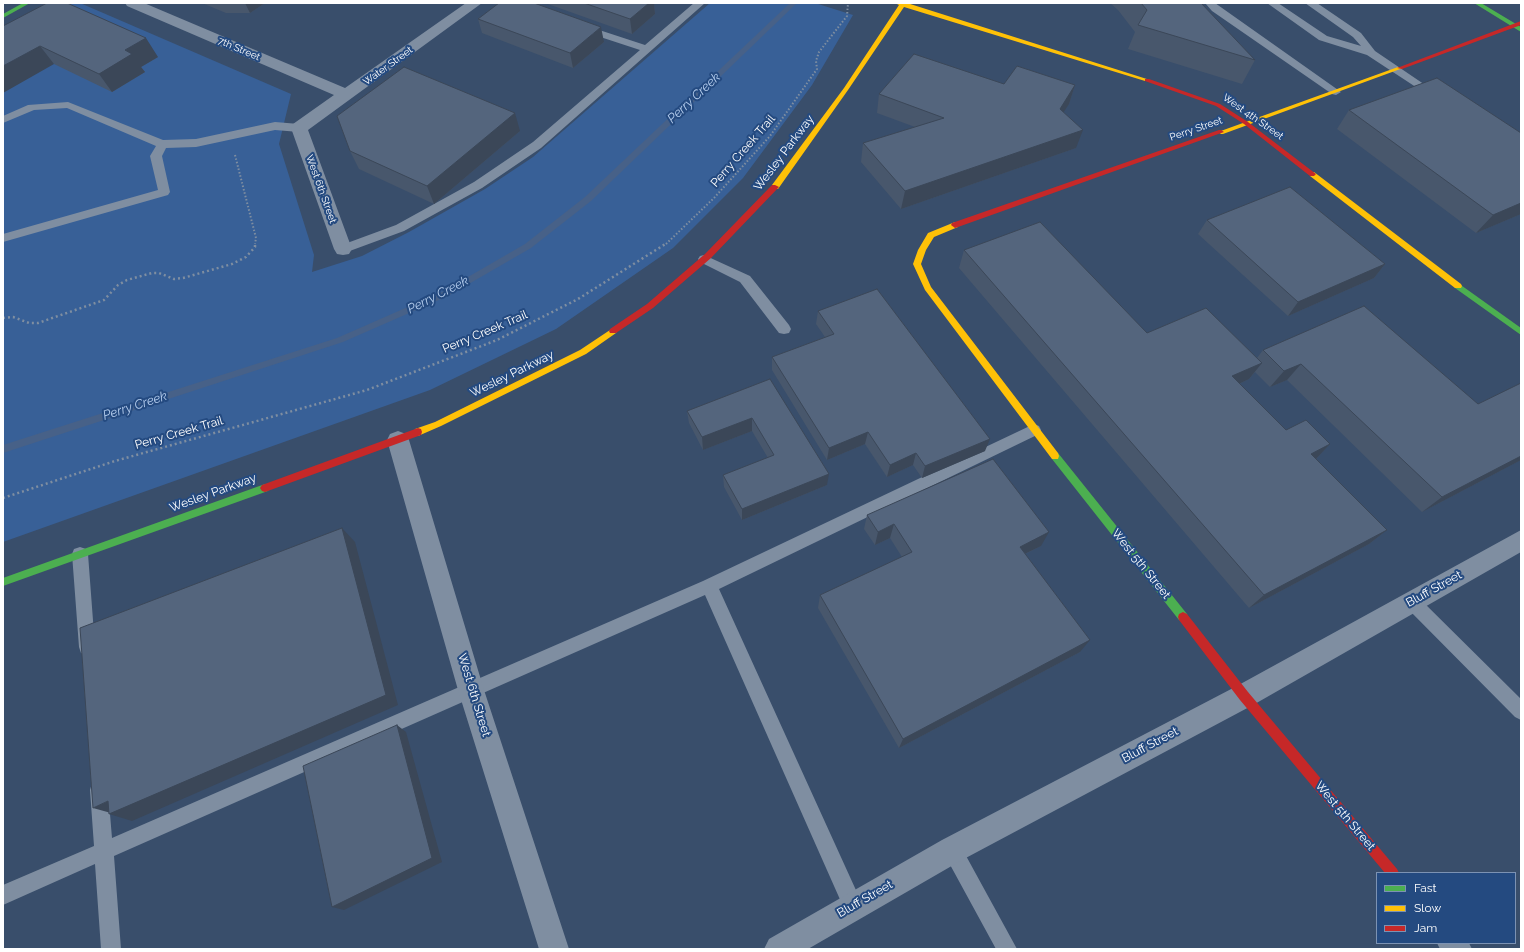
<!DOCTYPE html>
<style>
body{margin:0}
#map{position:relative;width:1524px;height:952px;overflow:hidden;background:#394e6b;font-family:Raleway,sans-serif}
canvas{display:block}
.frame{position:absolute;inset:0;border:4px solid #fff;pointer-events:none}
.legend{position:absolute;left:1376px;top:872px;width:140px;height:72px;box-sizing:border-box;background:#244a80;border:1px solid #7c92b3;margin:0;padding:5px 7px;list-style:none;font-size:12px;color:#fff}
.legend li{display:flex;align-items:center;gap:8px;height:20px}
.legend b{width:20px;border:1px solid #7c92b3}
</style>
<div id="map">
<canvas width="1524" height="952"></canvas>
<div class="frame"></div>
<ul class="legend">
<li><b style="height:5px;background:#4caf50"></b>Fast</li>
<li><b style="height:5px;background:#ffc107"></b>Slow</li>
<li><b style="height:5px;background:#c62828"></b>Jam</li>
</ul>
</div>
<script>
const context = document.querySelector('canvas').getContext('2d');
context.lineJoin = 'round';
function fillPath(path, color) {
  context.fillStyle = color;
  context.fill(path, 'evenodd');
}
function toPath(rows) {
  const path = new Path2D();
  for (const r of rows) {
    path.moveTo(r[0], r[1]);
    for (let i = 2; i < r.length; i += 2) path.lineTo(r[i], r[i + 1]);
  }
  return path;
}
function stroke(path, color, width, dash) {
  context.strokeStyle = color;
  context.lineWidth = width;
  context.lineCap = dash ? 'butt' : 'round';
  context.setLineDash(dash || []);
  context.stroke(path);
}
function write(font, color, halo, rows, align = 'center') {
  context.font = font + ' Raleway,sans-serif';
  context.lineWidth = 4;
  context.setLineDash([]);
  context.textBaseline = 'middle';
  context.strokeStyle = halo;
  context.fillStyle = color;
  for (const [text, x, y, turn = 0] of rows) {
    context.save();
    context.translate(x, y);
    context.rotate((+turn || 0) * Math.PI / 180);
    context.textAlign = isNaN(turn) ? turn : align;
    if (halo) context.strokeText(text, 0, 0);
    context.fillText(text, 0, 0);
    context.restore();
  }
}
fillPath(toPath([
 [64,3,80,3,291,94,279,144,314,255,312,272,362,256,409,232,485,189,533,157,710,3,815,3,853,15,812,85,743,178,673,248,556,329,430,390,3,542,3,36]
]), '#386097');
fillPath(toPath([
 [790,3,797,3,591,201,531,248,448,296,343,342,3,453,3,445,337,338,442,292,525,244,585,197,790,3]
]), '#476188');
stroke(toPath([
 [235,155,256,238,255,244],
 [666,244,714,198,770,136,817,69,816,61,819,52,847,16,848,3]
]), '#7f8ea1', 2, [1.5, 2]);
stroke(toPath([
 [3,318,13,317,29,323,38,323,104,300,118,285,127,280,152,273,159,273,174,279,183,278,232,264,246,257,255,247,255,243],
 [3,498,115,461,367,390,497,340,578,299,667,243]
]), '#7f8ea1', 2.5, [2, 3]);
fillPath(toPath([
 [694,3,705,3,541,148,482,188,404,231,347,252,339,252,337,249,339,246,396,225,474,182,533,142,640,50,579,30,578,28,579,26,587,26,645,45,694,3],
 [1205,3,1215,3,1341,92,1336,95,1332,94,1212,11,1205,3],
 [1267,3,1278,3,1327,36,1361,46,1353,37,1305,3,1317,3,1361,33,1375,51,1440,95,1435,98,1431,97,1367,55,1319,40,1267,3],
 [68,102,163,140,196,139,275,122,299,124,305,128,299,132,275,130,196,147,166,148,162,156,170,192,168,195,3,242,3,234,158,190,150,156,156,146,67,108,34,110,3,123,3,116,28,105,68,102],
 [704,255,750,276,789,325,791,329,789,333,784,334,779,333,740,282,700,262,698,259,700,256,704,255],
 [1034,424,1039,426,1041,430,1039,434,719,589,860,899,863,906,860,913,853,916,846,913,705,595,114,856,121,949,101,949,95,864,3,905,3,885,94,846,90,790,92,783,99,781,106,783,108,790,112,838,703,581,1034,424],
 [80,547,86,549,88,554,95,647,93,653,87,655,81,653,79,647,72,554,74,549,80,547],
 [1411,593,1417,596,1521,699,1521,720,1515,717,1405,606,1403,601,1405,596,1411,593],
 [952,840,959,843,1017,949,996,949,942,850,945,843,952,840]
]), '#7f8ea1');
fillPath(toPath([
 [125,3,144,3,345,88,466,3,482,3,308,130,352,249,349,254,343,255,337,254,334,249,291,128,293,124,334,95,127,6,125,3],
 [398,431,406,434,409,440,484,690,569,949,539,949,458,690,387,440,390,434,398,431],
 [1521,530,1521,552,1253,705,962,860,808,949,764,949,769,939,942,840,1235,687,1521,530],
 [1437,943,1469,943,1472,949,1440,949,1437,943]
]), '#7f8ea1');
fillPath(toPath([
 [23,3,30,3,3,18,3,14,23,3],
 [1474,3,1481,3,1521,27,1521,32,1474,3],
 [1458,283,1521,328,1521,335,1455,288,1454,286,1455,284,1458,283],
 [1055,452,1058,453,1187,614,1188,617,1187,620,1183,622,1179,620,1052,459,1051,456,1052,453,1055,452],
 [265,484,268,485,270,488,268,491,3,586,3,578,265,484]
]), '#4caf50');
fillPath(toPath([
 [895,3,907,3,1150,80,1145,81,904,7,848,90,778,189,772,189,772,185,844,88,899,5,895,3],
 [1398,67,1403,68,1223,134,1221,134,1218,132,1398,67],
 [1310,172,1314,172,1461,284,1462,286,1461,288,1455,288,1310,176,1310,172],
 [955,222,958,223,958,227,934,237,926,250,921,264,931,287,1058,453,1059,456,1058,459,1052,459,925,290,913,264,918,250,928,233,955,222],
 [613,328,617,331,616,333,586,354,441,426,418,436,415,435,414,432,415,429,435,422,580,350,613,328]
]), '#ffc107');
fillPath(toPath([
 [1521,21,1521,25,1402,69,1397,68,1521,21],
 [1145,79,1149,79,1220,104,1248,122,1316,174,1314,176,1310,176,1244,124,1216,106,1145,81,1145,79],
 [1219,130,1221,130,1224,132,958,227,955,228,951,225,952,223,1219,130],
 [772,185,775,185,779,187,711,258,653,308,616,333,610,333,609,331,610,329,647,304,705,254,772,185],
 [418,428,421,429,422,432,421,435,265,492,262,491,260,488,262,485,418,428],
 [1183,612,1187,614,1248,692,1397,869,1399,873,1385,873,1240,700,1179,620,1178,617,1179,614,1183,612]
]), '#c62828');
fillPath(toPath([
 [202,3,265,3,250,13,226,13],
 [545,3,654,3,655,14,632,34],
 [1110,3,1201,3,1255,60,1242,84,1128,49,1135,32,1118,10],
 [478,19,604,42,573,68,482,33],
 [3,26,158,57,141,67,145,72,112,92,54,64],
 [1075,85,1069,104,1063,112,1076,148,901,209,861,162,863,143,915,127,877,113,879,94],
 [1349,110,1521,214,1476,233,1337,129],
 [520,131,434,204,359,169,350,151],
 [1207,220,1385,264,1374,278,1288,316,1198,234],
 [964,250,1147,333,1257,358,1263,350,1364,306,1521,460,1422,512,1287,380,1270,387,1255,372,1249,379,1239,384,1286,430,1330,444,1316,459,1387,530,1369,544,1249,608,959,268],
 [818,311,985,451,922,478,913,465,887,477,865,444,827,460,772,370,772,357,825,337,816,324],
 [770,379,827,485,742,520,724,487,723,475,768,458,752,431,703,450,689,423,687,411],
 [867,515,1041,546,1025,554,1080,652,899,748,818,608,820,595,902,557,890,538,875,545,864,529]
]), '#48576c');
fillPath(toPath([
 [245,3,265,3,250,13],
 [649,3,654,3,655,14,632,34,630,19],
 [601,27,604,42,573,68,570,53],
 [146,38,158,57,141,67,145,72,112,92,99,74,125,50],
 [40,46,54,64,3,93,3,66],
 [1075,85,1069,104,1054,127,1060,109],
 [515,113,520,131,434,204,427,186],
 [1083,130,1076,148,901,209,905,191],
 [1521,203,1521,214,1476,233,1493,215],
 [1385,264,1374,278,1288,316,1298,302],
 [1262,363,1249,379,1220,393,1232,376],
 [1301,364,1287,380,1270,387,1284,371],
 [752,418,752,431,703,450,702,437],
 [868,432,865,444,827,460,829,448],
 [990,439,985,451,922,478,925,466],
 [1330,444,1315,460,1311,454],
 [916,453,913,465,887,477,890,465],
 [1521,456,1521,460,1422,512,1442,497],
 [829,474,827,485,742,520,742,509],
 [894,524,890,538,875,545,878,532],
 [342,528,355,542,398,705,132,821,109,814,111,813,93,808,108,801],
 [1387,530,1369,544,1249,608,1264,595],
 [1049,532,1041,546,1012,560,1020,547],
 [1090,640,1080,652,899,748,903,739],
 [397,725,406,732,442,862,344,910,332,907]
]), '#3b4758');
const building = toPath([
 [47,3,67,3,146,38,125,50,132,54,99,74,40,46,3,66,3,26,47,3],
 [499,3,534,3,601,27,570,53,478,19,499,3],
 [584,3,649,3,630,19,584,3],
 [1141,3,1201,3,1255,60,1138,25,1147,10,1141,3],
 [914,54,1004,84,1017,66,1075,85,1060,109,1083,130,905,191,863,143,944,118,879,94,914,54],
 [404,67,515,113,427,186,350,151,337,116,404,67],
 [1437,78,1521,133,1521,203,1493,215,1349,110,1437,78],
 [1290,187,1385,264,1298,302,1207,220,1290,187],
 [1040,222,1147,333,1206,308,1262,363,1232,376,1286,430,1306,420,1330,444,1311,454,1387,530,1264,595,964,250,1040,222],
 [877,289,990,439,925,466,916,453,890,465,868,432,829,448,772,357,834,334,818,311,877,289],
 [1364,306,1478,404,1521,383,1521,456,1442,497,1301,364,1284,371,1263,350,1364,306],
 [770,379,829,474,742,509,723,475,774,455,752,418,702,437,687,411,770,379],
 [993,459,1049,532,1020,547,1090,640,903,739,820,595,912,552,894,524,878,532,867,515,993,459],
 [342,528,386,695,109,814,108,801,93,808,80,628,342,528],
 [397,725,432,858,332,907,303,766,397,725]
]);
fillPath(building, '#54657d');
stroke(building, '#3b4758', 1);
write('10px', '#fff', '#244a80', [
 ["7th Street",239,49,23],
 ["Water Street",388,66,-36],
 ["West 4th Street",1253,117,35],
 ["Perry Street",1196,129,-19],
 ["West 6th Street",321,189,70]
]);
write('12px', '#fff', '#244a80', [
 ["Perry Creek Trail",743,151,-49],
 ["Wesley Parkway",784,153,-53],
 ["Perry Creek Trail",485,332,-23],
 ["Wesley Parkway",512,374,-26],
 ["Perry Creek Trail",179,433,-16],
 ["Wesley Parkway",213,493,-20],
 ["West 5th Street",1141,564,51],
 ["Bluff Street",1434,589,-29],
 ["West 6th Street",474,695,73],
 ["Bluff Street",1150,745,-28],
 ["West 5th Street",1345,816,50],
 ["Bluff Street",865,899,-30]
]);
write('italic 13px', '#b6ceee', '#244a80', [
 ["Perry Creek",694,98,-43],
 ["Perry Creek",438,295,-27],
 ["Perry Creek",135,406,-18]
]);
</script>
